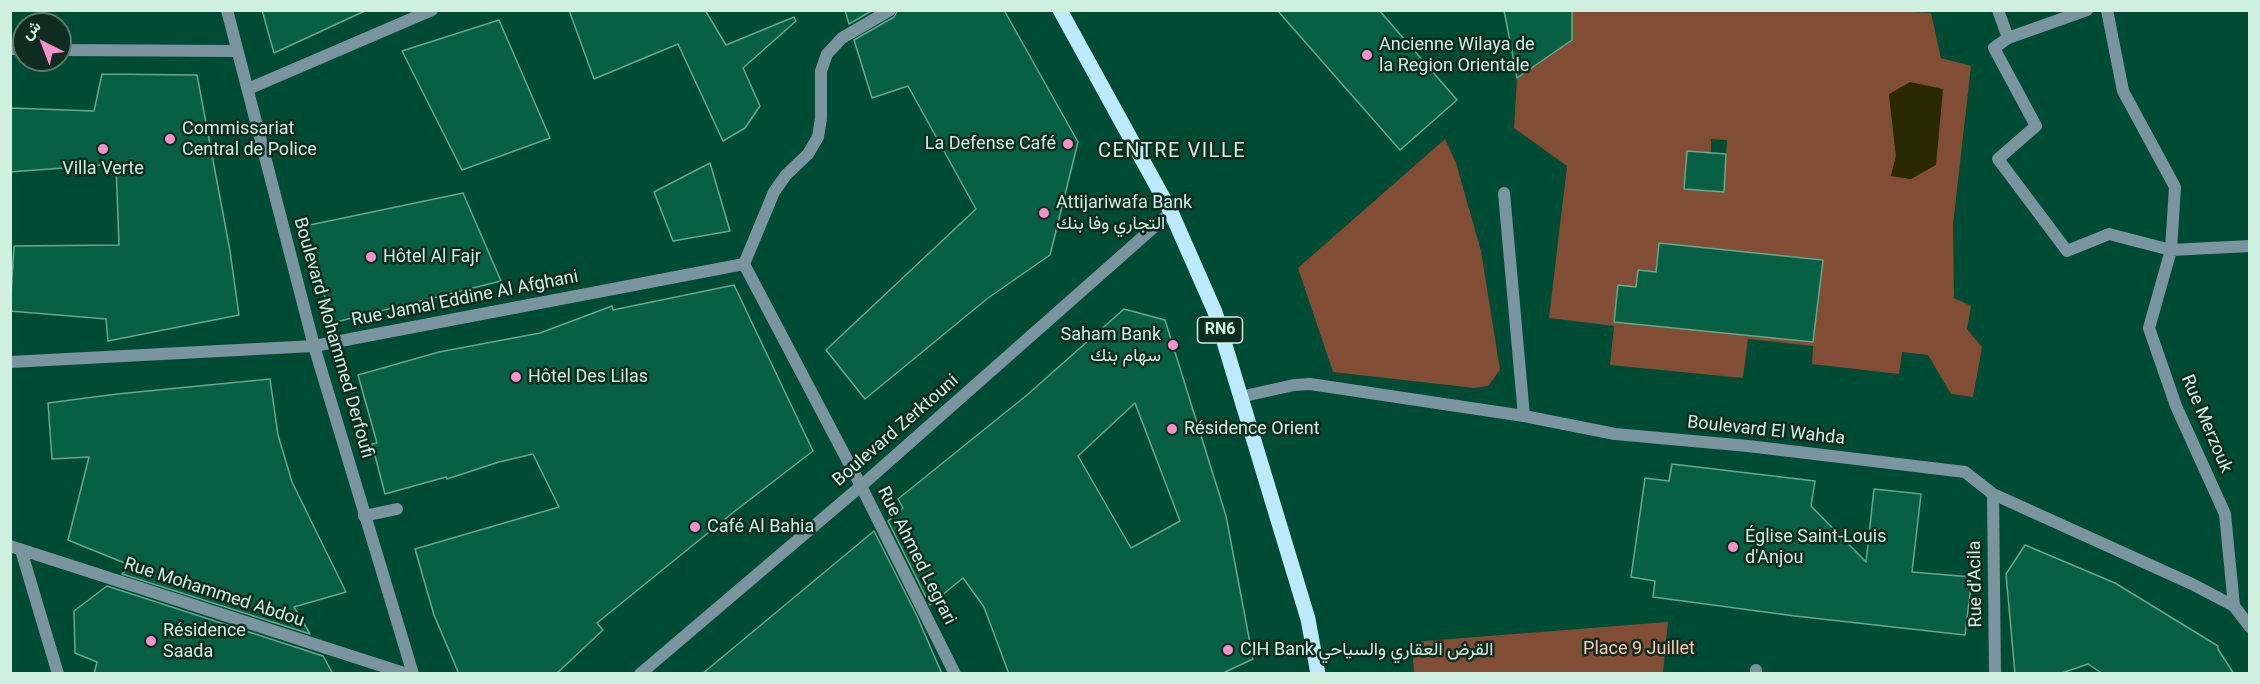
<!DOCTYPE html>
<meta charset="utf-8">
<style>
body{margin:0}
#map{position:relative;width:2260px;height:684px;overflow:hidden;background:#004b34;font-family:Roboto,Vazirmatn,sans-serif}
canvas{display:block}
.frame{position:absolute;inset:0;border:12px solid #cfefdf;pointer-events:none}
.north{position:absolute;left:12px;top:12px;width:60px;height:60px;box-sizing:border-box;background:#102b20;border:2px solid #5c796c;border-radius:50%;rotate:318deg;font-size:16px;font-weight:700;line-height:24px;text-align:center;color:#cfefdf}
.north::after{content:'';display:block;margin:auto;width:21px;height:27px;background:#f890cc;clip-path:polygon(50% 0,100% 100%,50% 72%,0 100%)}
</style>
<div id="map">
<canvas width="2260" height="684"></canvas>
<div class="frame"></div>
<div class="north">ش</div>
</div>
<script>
const context = document.querySelector('canvas').getContext('2d');
context.lineJoin = 'round';
function fillPath(path, color) {
  context.fillStyle = color;
  context.fill(path, 'evenodd');
}
function toPath(rows) {
  const path = new Path2D();
  for (const r of rows) {
    path.moveTo(r[0], r[1]);
    for (let i = 2; i < r.length; i += 2) path.lineTo(r[i], r[i + 1]);
  }
  return path;
}
function stroke(path, color, width, dash) {
  context.strokeStyle = color;
  context.lineWidth = width;
  context.lineCap = dash ? 'butt' : 'round';
  context.setLineDash(dash || []);
  context.stroke(path);
}
function write(font, color, halo, rows, align = 'center') {
  context.font = font + ' Roboto,Vazirmatn,sans-serif';
  context.lineWidth = 5;
  context.setLineDash([]);
  context.textBaseline = 'middle';
  context.strokeStyle = halo;
  context.fillStyle = color;
  for (const [text, x, y, turn = 0] of rows) {
    context.save();
    context.translate(x, y);
    context.rotate((+turn || 0) * Math.PI / 180);
    context.textAlign = isNaN(turn) ? turn : align;
    if (halo) context.strokeText(text, 0, 0);
    context.fillText(text, 0, 0);
    context.restore();
  }
}
fillPath(toPath([
 [1872,10,1931,13,1941,58,1971,66,1953,225,1954,298,1971,306,1967,329,1982,347,1973,397,1951,394,1928,355,1902,352,1899,374,1812,364,1813,346,1748,339,1743,378,1610,365,1614,326,1549,318,1567,166,1514,128,1517,78,1572,40,1572,11],
 [1889,94,1911,179,1891,176,1896,156],
 [1711,139,1727,140,1724,191,1711,153],
 [1659,243,1823,261,1813,342,1614,322,1618,285,1636,287,1638,270,1656,272],
 [1445,139,1456,163,1481,251,1500,370,1488,386,1475,388,1333,372,1298,268],
 [1668,622,1663,673,1414,673,1412,642]
]), '#814d35');
fillPath(toPath([
 [1910,82,1943,89,1936,165,1911,179,1891,176,1896,156,1889,94]
]), '#2b2804');
const building = toPath([
 [262,10,367,10,274,53,262,10],
 [569,10,705,10,726,45,794,17,796,21,743,68,760,106,745,128,723,141,678,44,594,79,569,10],
 [845,10,873,10,849,24,845,10],
 [898,10,1004,10,1078,142,1050,255,988,298,865,399,826,350,976,209,908,86,872,98,854,40,894,17,898,10],
 [1277,10,1379,10,1457,100,1400,150,1277,10],
 [1504,10,1572,10,1572,40,1517,78,1504,10],
 [499,20,550,138,462,170,402,51,499,20],
 [102,74,197,75,230,251,239,315,108,341,106,319,10,311,14,246,119,245,116,164,10,172,10,108,94,111,102,74],
 [1687,151,1726,154,1724,192,1684,189,1687,151],
 [710,163,730,231,673,241,654,192,710,163],
 [463,193,501,281,332,323,305,226,463,193],
 [1659,243,1823,260,1813,342,1614,322,1618,285,1636,287,1638,270,1656,272,1659,243],
 [734,285,813,451,735,511,597,623,603,630,556,674,459,674,434,615,415,549,559,507,533,454,499,462,447,479,446,477,385,494,372,444,377,443,358,375,439,352,540,333,612,306,613,310,734,285],
 [1124,309,1165,320,1226,516,1253,659,1221,674,1009,674,984,607,963,578,930,605,888,521,903,508,898,499,1027,395,1124,309],
 [1135,403,1180,521,1131,548,1078,456,1135,403],
 [270,379,278,435,292,482,346,592,294,607,310,634,122,574,132,566,68,540,89,457,52,459,48,403,117,394,270,379],
 [1672,464,1815,481,1811,506,1866,562,1874,489,1921,494,1912,572,1972,577,1965,635,1795,616,1653,597,1655,581,1631,577,1645,478,1669,481,1672,464],
 [874,531,917,616,942,674,702,674,874,531],
 [2025,545,2115,583,2218,646,2218,649,2234,674,2103,674,2088,664,2059,674,2015,674,2006,574,2025,545],
 [107,586,323,656,333,674,94,674,97,662,75,653,74,611,107,586]
]);
fillPath(building, '#086044');
stroke(building, '#68a88c', 1.5);
stroke(toPath([
 [1504,193,1524,416],
 [744,264,774,192,786,175,808,154,818,137,821,118,821,71,827,54,842,38,890,10],
 [364,516,397,509],
 [1756,674,1756,670]
]), '#7a95a0', 12);
stroke(toPath([
 [1998,10,2008,38],
 [2087,10,2008,38,1994,48,2036,126,1998,159,2067,251,2109,234,2171,250,2250,246],
 [2107,10,2123,91,2175,187,2171,250,2149,328,2176,406,2225,514,2234,606]
]), '#7a95a0', 12);
stroke(toPath([
 [10,49,24,49],
 [60,50,237,51],
 [248,89,432,10],
 [10,362,314,346,744,264,861,486,955,674],
 [1240,397,1294,385,1310,384,1524,416,1615,434,1748,446,1965,472,1993,494,2192,584,2234,606,2250,627],
 [1993,494,1995,674],
 [10,546,407,674],
 [21,550,58,674]
]), '#7a95a0', 12);
stroke(toPath([
 [227,10,314,346,413,674],
 [640,674,861,486,1171,212]
]), '#7a95a0', 12);
stroke(toPath([
 [1060,10,1171,212,1215,312,1308,619,1318,674]
]), '#bce9fc', 15);
for (const [x, y, r, color] of [
 [1367,55,6,"#f890cc"],
 [170,139,6,"#f890cc"],
 [1068,144,6,"#f890cc"],
 [103,149,6,"#f890cc"],
 [1044,213,6,"#f890cc"],
 [371,257,6,"#f890cc"],
 [1173,345,6,"#f890cc"],
 [516,377,6,"#f890cc"],
 [1172,429,6,"#f890cc"],
 [695,527,6,"#f890cc"],
 [1733,547,6,"#f890cc"],
 [151,641,6,"#f890cc"],
 [1228,650,6,"#f890cc"]
]) {
  const dot = new Path2D();
  dot.arc(x, y, r, 0, 2 * Math.PI);
  context.fillStyle = color;
  context.fill(dot);
  stroke(dot, '#102b20', 2);
}
for (const [x, y, w] of [
 [1220,330,45]
]) {
  const box = new Path2D();
  box.roundRect(x - w / 2, y - 13, w, 26, 4.5);
  context.fillStyle = '#102b20';
  context.fill(box);
  stroke(box, '#cfefdf', 1.5);
}
write('bold 16px', '#cfefdf', null, [
 ["RN6",1220,330]
]);
write('18px', '#cfefdf', '#102b20', [
 ["Ancienne Wilaya de",1379,45],
 ["la Region Orientale",1379,66],
 ["Commissariat",182,129],
 ["Central de Police",182,150],
 ["La Defense Café",1056,144,"right"],
 ["Villa Verte",103,169,"center"],
 ["Attijariwafa Bank",1056,203],
 ["التجاري وفا بنك",1056,224],
 ["Hôtel Al Fajr",383,257],
 ["Saham Bank",1161,335,"right"],
 ["سهام بنك",1161,356,"right"],
 ["Hôtel Des Lilas",528,377],
 ["Résidence Orient",1184,429],
 ["Café Al Bahia",707,527],
 ["Église Saint-Louis",1745,537],
 ["d'Anjou",1745,558],
 ["Résidence",163,631],
 ["Saada",163,652],
 ["CIH Bank القرض العقاري والسياحي",1240,650]
], 'left');
write('18px', '#cfefdf', '#102b20', [
 ["Rue Jamal Eddine Al Afghani",465,299,-11],
 ["Boulevard Mohammed Derfoufi",333,338,74],
 ["Rue Merzouk",2206,424,67],
 ["Boulevard Zerktouni",896,431,-41],
 ["Boulevard El Wahda",1766,431,6],
 ["Rue Ahmed Legrari",916,556,63],
 ["Rue d'Acila",1976,584,-91],
 ["Rue Mohammed Abdou",214,593,18]
]);
write('18px', '#ffc8b0', '#102b20', [
 ["Place 9 Juillet",1639,649]
]);
context.letterSpacing = '1.5px';
write('20px', '#cfefdf', '#102b20', [
 ["CENTRE VILLE",1172,152]
]);
context.letterSpacing = '0px';
</script>
